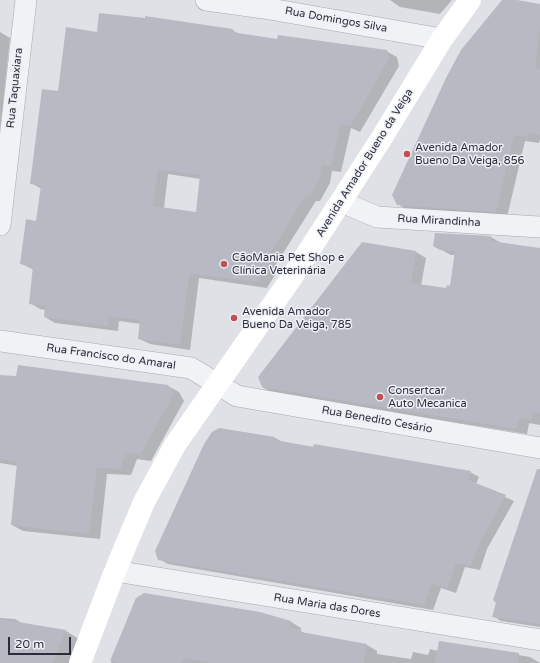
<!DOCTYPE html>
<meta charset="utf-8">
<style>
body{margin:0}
#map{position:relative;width:540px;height:663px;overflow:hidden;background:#dfe1e7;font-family:"Varela Round",sans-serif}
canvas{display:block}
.scale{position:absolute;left:8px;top:637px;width:63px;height:18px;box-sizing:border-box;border:2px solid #2a2e3c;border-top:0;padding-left:5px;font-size:12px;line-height:14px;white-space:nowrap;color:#2a2e3c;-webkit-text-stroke:3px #eef0f5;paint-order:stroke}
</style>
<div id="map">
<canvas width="540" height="663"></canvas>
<div class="scale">20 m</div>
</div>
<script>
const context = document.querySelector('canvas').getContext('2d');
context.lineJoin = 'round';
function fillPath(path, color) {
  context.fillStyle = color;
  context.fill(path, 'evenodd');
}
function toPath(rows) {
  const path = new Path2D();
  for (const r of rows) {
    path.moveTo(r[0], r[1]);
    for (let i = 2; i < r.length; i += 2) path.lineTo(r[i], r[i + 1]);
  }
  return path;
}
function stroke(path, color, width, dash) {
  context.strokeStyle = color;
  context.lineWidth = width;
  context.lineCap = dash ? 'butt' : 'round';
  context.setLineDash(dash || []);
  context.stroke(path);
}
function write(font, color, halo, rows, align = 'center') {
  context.font = font + ' "Varela Round",sans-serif';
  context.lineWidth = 3;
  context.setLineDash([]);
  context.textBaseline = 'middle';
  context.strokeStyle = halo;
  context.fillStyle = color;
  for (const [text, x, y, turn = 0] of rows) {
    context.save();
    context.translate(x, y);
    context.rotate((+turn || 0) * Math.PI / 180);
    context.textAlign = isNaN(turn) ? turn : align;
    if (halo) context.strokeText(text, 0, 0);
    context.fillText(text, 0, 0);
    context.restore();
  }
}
fillPath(toPath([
 [390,0,452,0,440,14,400,7],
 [503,0,540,5,540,139,539,143,525,141,507,217,409,211,398,204],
 [232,30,239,34,278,40,386,51,397,57,399,66,360,132,351,128,341,172,332,171,330,183,320,201,316,201,275,266,279,268,267,288,199,278,190,350,150,344,140,339,141,324,119,321,118,331,55,323,45,317,46,310,40,309,30,303,34,270,22,264,37,222,42,189,31,183,59,92,98,33],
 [168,174,201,179,197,213,164,208],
 [0,32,10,38,0,130],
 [491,237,501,243,540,249,540,425,529,423,527,434,273,393,262,387,362,243,416,252,426,258,421,286,447,289,451,287,455,255,451,255,434,246],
 [0,376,168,386,179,392,184,401,151,461,137,459,131,475,107,474,100,539,23,531,12,525,18,466,0,463],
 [219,429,275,438,283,442,470,472,479,477,476,484,514,501,487,549,480,570,465,567,456,593,441,588,433,610,168,564,159,559],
 [540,485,540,627,501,621,493,616],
 [136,599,291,622,301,628,301,631,306,634,367,645,377,651,377,654,411,659,413,652,428,655,430,649,438,651,440,642,530,657,540,663,111,663],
 [0,618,15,619,25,625,66,631,79,639,69,663,0,663]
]), '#0003');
fillPath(toPath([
 [502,0,517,0,540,4,540,24,535,68,540,69,540,135,529,133,528,137,514,135,496,212,397,205,392,195,446,78,461,50],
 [99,13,145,18,145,16,233,29,232,32,277,39,278,35,387,50,389,59,350,126,341,123,331,166,322,165,320,177,310,196,306,195,265,261,270,262,257,282,189,273,180,345,138,339,140,320,109,316,108,326,44,317,45,306,29,304,33,266,20,264,26,219,36,221,41,185,30,184,42,89,58,91,66,27,97,32],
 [158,169,200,175,196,212,153,206],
 [435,233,491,236,490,241,540,248,540,413,533,412,532,420,519,418,517,429,262,387,258,377,362,242,416,251,411,283,446,288,447,285,450,286,455,251,440,250,433,246],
 [18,365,168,385,174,394,140,455,126,453,120,469,97,468,89,534,11,525,17,462,0,459,0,375,16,376],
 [219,428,275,437,275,440,313,447,314,444,471,471,468,480,506,495,479,544,471,566,456,563,447,589,432,583,424,605,158,560,155,551,204,444,212,432],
 [537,469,540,469,540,624,492,617,496,603,493,600],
 [144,593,260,612,291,621,289,627,301,630,301,632,367,644,363,663,211,663,183,658,182,663,121,663,110,661,136,598],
 [0,619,66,630,53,663,0,663],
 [439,641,519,653,518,663,435,663]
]), '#b7bac3');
const street = toPath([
 [206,0,264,8,442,39],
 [342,202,377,217,540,227],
 [0,225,26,0],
 [0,341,191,368,237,396,540,448],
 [115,571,540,640]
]);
stroke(street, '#a5a8b0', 22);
stroke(street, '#f1f2f6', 21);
stroke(toPath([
 [80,663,115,571,144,502,175,445,292,277,381,139,442,39,470,0]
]), '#fff', 22);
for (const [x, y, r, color] of [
 [407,154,4,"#c05053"],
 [224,264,4,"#c05053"],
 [234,318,4,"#c05053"],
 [380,397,4,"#c05053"]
]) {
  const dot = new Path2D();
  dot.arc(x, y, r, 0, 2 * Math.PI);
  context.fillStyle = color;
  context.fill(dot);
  stroke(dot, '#eef0f5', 1.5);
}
write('11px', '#2a2e3c', '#eef0f5', [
 ["Rua Domingos Silva",336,20,10],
 ["Rua Taquaxiara",15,88,-84],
 ["Avenida Amador Bueno da Veiga",365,163,-58],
 ["Rua Mirandinha",439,221,3],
 ["Rua Francisco do Amaral",111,357,8],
 ["Rua Benedito Cesário",377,420,10],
 ["Rua Maria das Dores",327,606,9]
]);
write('11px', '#2a2e3c', '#eef0f5', [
 ["Avenida Amador",415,148],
 ["Bueno Da Veiga, 856",415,161],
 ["CãoMania Pet Shop e",232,258],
 ["Clínica Veterinária",232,271],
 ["Avenida Amador",242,312],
 ["Bueno Da Veiga, 785",242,325],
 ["Consertcar",388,391],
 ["Auto Mecanica",388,404]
], 'left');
</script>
